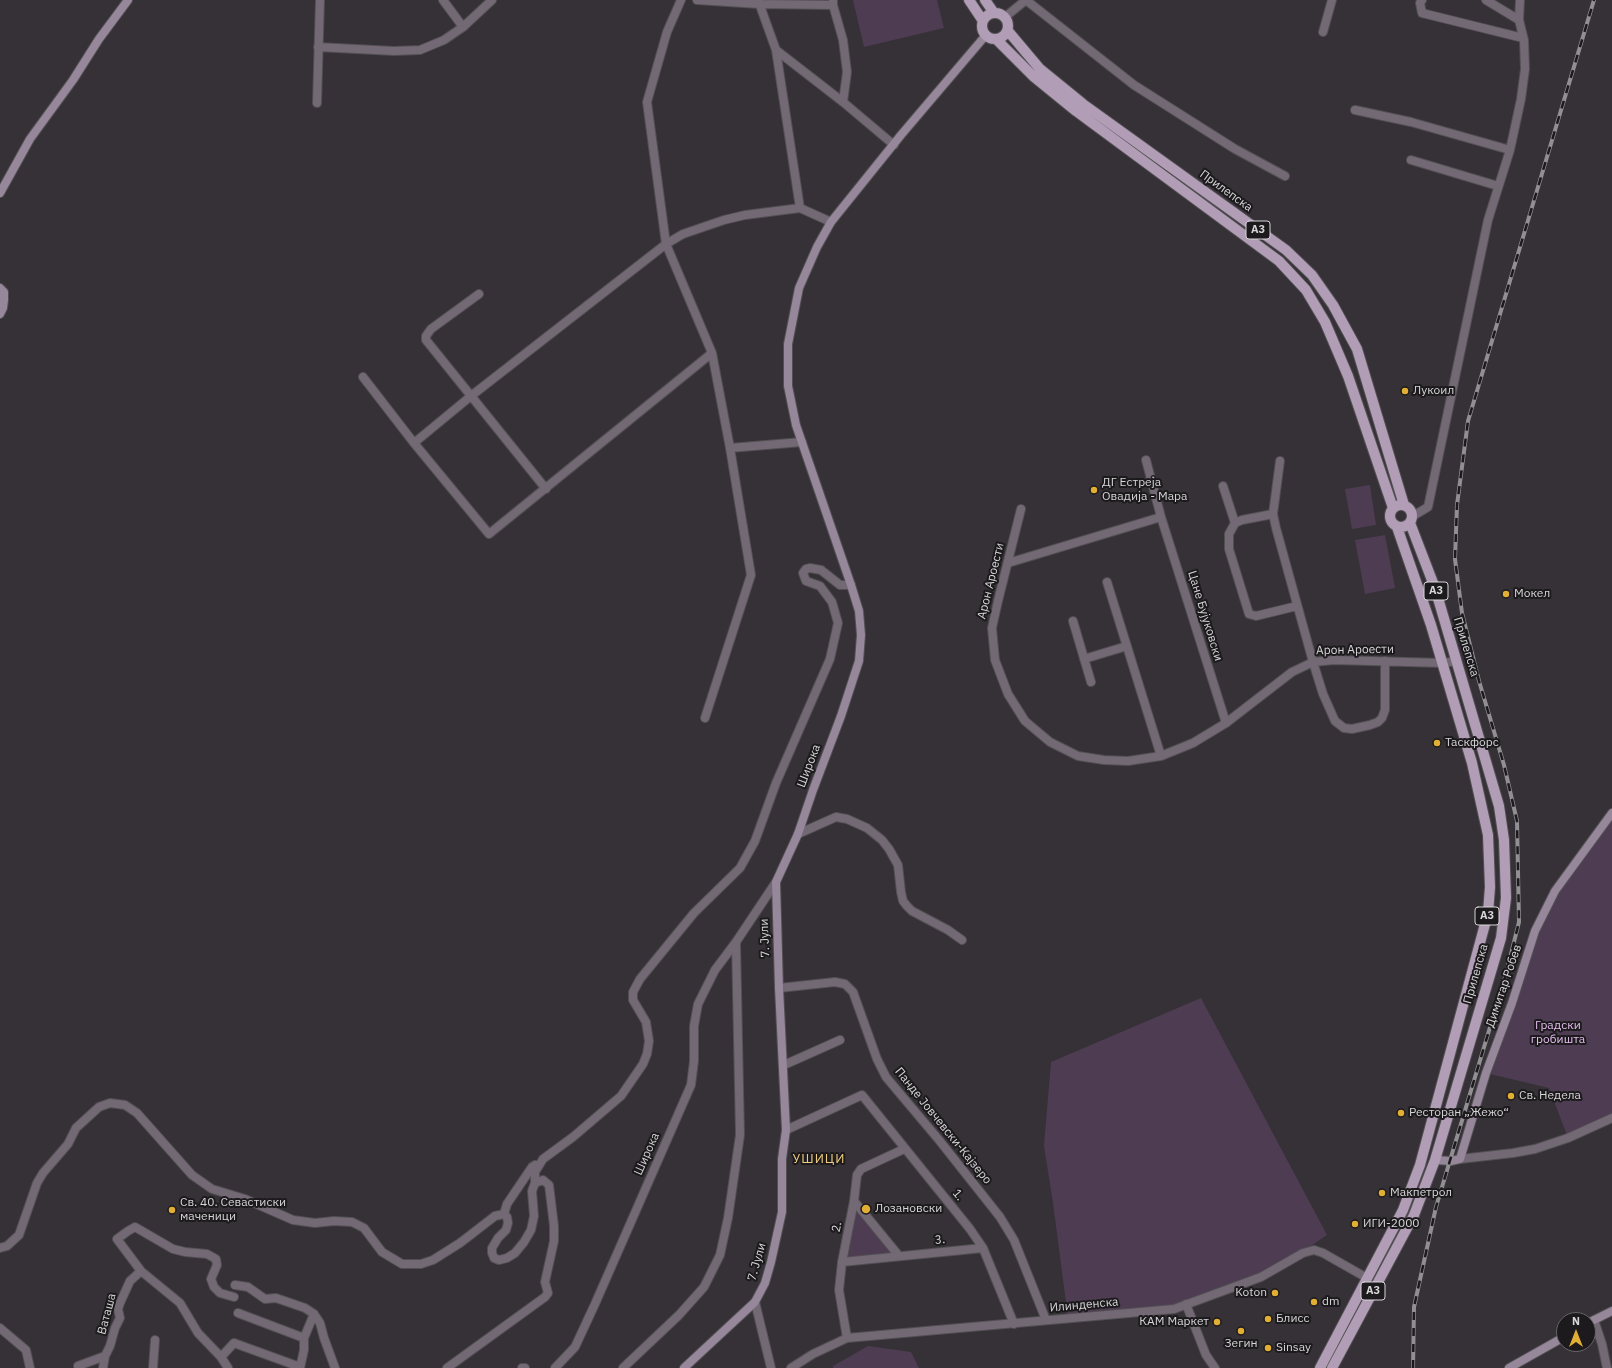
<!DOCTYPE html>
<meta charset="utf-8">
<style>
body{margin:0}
#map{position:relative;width:1612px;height:1368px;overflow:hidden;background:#353136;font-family:"IBM Plex Sans",sans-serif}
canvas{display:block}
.north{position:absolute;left:1556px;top:1312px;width:40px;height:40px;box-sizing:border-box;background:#1c1a1c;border:1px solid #676567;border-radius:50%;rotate:0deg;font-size:11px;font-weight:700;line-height:16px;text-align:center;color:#d7d5d8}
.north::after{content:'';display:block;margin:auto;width:14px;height:18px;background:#e1af34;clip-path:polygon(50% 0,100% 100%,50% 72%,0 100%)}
</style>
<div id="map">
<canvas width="1612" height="1368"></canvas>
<div class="north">N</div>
</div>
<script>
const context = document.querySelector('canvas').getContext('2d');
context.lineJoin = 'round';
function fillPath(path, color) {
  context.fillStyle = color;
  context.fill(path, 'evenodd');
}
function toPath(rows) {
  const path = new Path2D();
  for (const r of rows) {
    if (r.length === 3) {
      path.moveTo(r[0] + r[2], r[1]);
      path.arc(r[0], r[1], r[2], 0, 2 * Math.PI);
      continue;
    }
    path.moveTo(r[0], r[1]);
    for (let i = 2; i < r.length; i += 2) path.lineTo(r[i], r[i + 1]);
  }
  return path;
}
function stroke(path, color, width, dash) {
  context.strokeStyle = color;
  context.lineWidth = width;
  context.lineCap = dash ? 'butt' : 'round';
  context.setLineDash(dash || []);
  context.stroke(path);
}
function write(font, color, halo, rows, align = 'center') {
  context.font = font + ' "IBM Plex Sans",sans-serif';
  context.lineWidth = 4;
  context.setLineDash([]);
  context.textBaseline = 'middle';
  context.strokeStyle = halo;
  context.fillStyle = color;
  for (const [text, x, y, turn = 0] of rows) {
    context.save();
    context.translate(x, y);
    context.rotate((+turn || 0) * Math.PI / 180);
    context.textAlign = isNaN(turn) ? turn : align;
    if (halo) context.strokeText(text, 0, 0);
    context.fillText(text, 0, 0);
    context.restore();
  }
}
fillPath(toPath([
 [853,0,937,0,944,28,864,47],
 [1370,485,1376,525,1352,529,1345,489],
 [1385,535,1395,588,1365,594,1355,540],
 [1612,813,1612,1118,1568,1138,1549,1088,1486,1073,1535,931,1555,891],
 [1201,998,1327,1235,1275,1270,1174,1309,1068,1318,1053,1203,1044,1146,1051,1062],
 [854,1201,899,1256,842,1262],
 [868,1346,911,1352,919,1368,833,1368,833,1366]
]), '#4e3c53');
const street = toPath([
 [443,0,463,27],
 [681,0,667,32,647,102,666,244,712,353,730,448,751,575,705,718],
 [697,0,759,4,833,5,833,0],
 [758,0,776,50,800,208],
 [1026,0,1134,85,1235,149,1285,176],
 [1422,0,1420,3,1422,13,1523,38],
 [1486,0,1519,20],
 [833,5,843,40,847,72,843,102],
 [1005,17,1026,0],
 [1323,32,1332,0],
 [318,47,394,51,420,50,444,40,463,27,492,0],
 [776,50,843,102,894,145],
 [317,103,320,0],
 [1355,110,1411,122,1510,150],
 [1411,160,1498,186],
 [479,294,431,329,426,336,426,340,546,489],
 [363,377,414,443,489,534,712,353],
 [414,443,471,396,666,244,683,234,724,220,745,215,800,208,831,222],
 [730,448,802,442],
 [1146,460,1161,517,1226,723],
 [1280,461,1273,514,1276,528,1313,662,1323,694,1335,721,1344,728,1352,729,1370,725,1378,722,1382,718,1385,710,1385,661],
 [1223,486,1235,523],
 [1021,509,998,601,992,628,995,660,1008,694,1025,721,1050,742,1078,756,1104,760,1128,761,1161,756,1193,743,1226,723,1292,672,1313,662,1334,660,1443,663,1457,661],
 [1273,514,1242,520,1235,523,1229,534,1229,549,1249,614,1256,616,1297,606],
 [1413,516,1428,507,1488,220,1510,150,1521,99,1525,69,1524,40,1519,20,1520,0],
 [1008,563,1161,517],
 [1107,582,1161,756],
 [1073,621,1091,682],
 [1084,659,1127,646],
 [798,834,836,817,847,819,867,828,882,840,889,849,898,865,901,892,903,901,907,906,912,911,948,930,962,940],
 [779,988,835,982,845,984,853,992,877,1059,886,1077,939,1140,1000,1217,1014,1240,1046,1320],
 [784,1065,840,1040],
 [786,1130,862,1095,970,1229,983,1248,1014,1324],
 [1460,1159,1513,1153,1535,1149,1568,1138,1612,1118],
 [535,1183,535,1172,543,1159,573,1137,621,1096,643,1064,647,1054,649,1041,646,1022,633,1000,633,992,640,979,694,913,740,868,755,841,776,783,830,659,838,623,832,602,820,586,806,581,803,573,806,569,810,568,821,570,840,585,851,585],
 [854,1201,899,1256],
 [504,1214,507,1204,532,1167,535,1165],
 [0,1248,7,1246,19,1235,37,1183,43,1173,68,1144,76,1128,99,1107,110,1103,125,1105,137,1113,192,1175,212,1189,245,1199,293,1220,315,1223,334,1221,352,1222,364,1228,382,1252,402,1264,421,1264,433,1260,460,1243,495,1216,504,1214,507,1217,508,1223,506,1230,498,1238,492,1248,492,1253,494,1258,499,1260,507,1258,515,1253,524,1242,531,1230,534,1216,532,1191,535,1183,543,1180,549,1185,554,1226,554,1241,545,1282,548,1293,545,1297,447,1368],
 [842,1262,983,1248],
 [235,1285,248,1287,265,1299,276,1298,305,1308,314,1314,320,1323,324,1338,335,1368],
 [755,1302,771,1368],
 [1186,1304,1206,1355,1215,1368],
 [238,1313,304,1338,304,1350,300,1368],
 [1594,1320,1602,1344,1607,1368],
 [0,1328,26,1350,30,1368],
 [304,1338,314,1314],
 [847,1338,839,1290,842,1262,854,1201,857,1175,861,1169,904,1149],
 [221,1357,234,1343,300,1367],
 [78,1366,105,1356],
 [103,1368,105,1356,110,1346,115,1328,120,1318,118,1309,120,1303,130,1281,141,1271],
 [153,1368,155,1340],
 [228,1368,221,1357,198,1333,180,1303,141,1271,117,1239,128,1231,135,1227,173,1249,185,1252,207,1254,216,1259,217,1265,211,1279,214,1287,220,1293,234,1297],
 [522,1368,525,1368],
 [555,1368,575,1347,595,1304,691,1085,694,1061,694,1026,698,1004,715,970,736,942,776,882],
 [623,1368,679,1315,704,1287,720,1255,728,1218,740,1135,736,942],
 [791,1368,813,1354,847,1338,1174,1309,1261,1277,1303,1253,1314,1250,1323,1253,1367,1278]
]);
const secondary = toPath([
 [0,193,30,139,73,80,99,39,128,0],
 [0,288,4,292,4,300,3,308,0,314],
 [1435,1160,1451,1161,1460,1159,1486,1073,1512,1003,1535,931,1555,891,1612,813],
 [1588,1323,1612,1311],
 [684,1368,755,1302,765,1283,771,1262,782,1212,782,1159,786,1130,779,988,776,882,798,834,813,790,841,716,859,661,861,635,859,611,851,585,796,425,788,386,788,344,799,288,817,247,831,222,901,135,986,35],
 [1509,1368,1564,1337]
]);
const primary = toPath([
 [969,0,983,21],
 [985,0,994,13],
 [995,26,13],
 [1008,31,1040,69,1083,104,1286,250,1312,275,1333,305,1357,349,1404,505],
 [996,39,1033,76,1076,111,1279,261,1306,290,1325,322,1348,376,1393,508],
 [1401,516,11],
 [1320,1368,1403,1210,1420,1165,1488,913,1490,887,1488,835,1472,763,1431,625,1397,527],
 [1332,1368,1414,1215,1435,1160,1501,938,1506,898,1504,840,1499,806,1435,588,1410,523]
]);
stroke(street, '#524f53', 10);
stroke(secondary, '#524f53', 10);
stroke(primary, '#524f53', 12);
stroke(street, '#736975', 8);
stroke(secondary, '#96879a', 8);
stroke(primary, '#b19eb6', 10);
const rail = toPath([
 [1413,1368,1414,1307,1436,1207,1506,974,1519,922,1517,821,1504,765,1479,681,1462,613,1455,559,1457,505,1468,421,1594,0]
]);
stroke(rail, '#928f93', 4);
stroke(rail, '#1c1a1c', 2.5, [8]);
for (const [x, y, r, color] of [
 [1405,391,4,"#e1af34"],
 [1094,490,4,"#e1af34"],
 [1506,594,4,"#e1af34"],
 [1437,743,4,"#e1af34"],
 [1511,1096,4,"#e1af34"],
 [1401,1113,4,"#e1af34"],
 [1382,1193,4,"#e1af34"],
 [866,1209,5,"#e1af34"],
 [172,1210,4,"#e1af34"],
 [1355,1224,4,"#e1af34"],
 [1275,1293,4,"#e1af34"],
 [1314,1302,4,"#e1af34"],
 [1268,1319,4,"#e1af34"],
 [1217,1322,4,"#e1af34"],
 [1241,1331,4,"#e1af34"],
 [1268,1348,4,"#e1af34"]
]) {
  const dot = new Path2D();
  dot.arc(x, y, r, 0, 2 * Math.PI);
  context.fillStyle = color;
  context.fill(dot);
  stroke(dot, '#1c1a1c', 1.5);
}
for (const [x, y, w] of [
 [1258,230,24],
 [1436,591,24],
 [1487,916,24],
 [1373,1291,24]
]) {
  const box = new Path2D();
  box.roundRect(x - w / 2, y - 9, w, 18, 3);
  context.fillStyle = '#1c1a1c';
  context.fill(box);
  stroke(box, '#d7d5d8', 1);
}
write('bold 11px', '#d7d5d8', null, [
 ["A3",1258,230],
 ["A3",1436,591],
 ["A3",1487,916],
 ["A3",1373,1291]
]);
write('12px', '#d7d5d8', '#1c1a1c', [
 ["Прилепска",1226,191,36],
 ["Арон Ароести",991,581,-76],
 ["Цане Бујуковски",1205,616,73],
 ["Прилепска",1466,647,73],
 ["Арон Ароести",1355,650,-1],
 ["Широка",809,766,-69],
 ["7. Јули",765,938,-92],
 ["Прилепска",1476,974,-74],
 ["Димитар Робев",1504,986,-71],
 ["Панде Јовчевски-Кајзеро",943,1126,51],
 ["Широка",647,1154,-66],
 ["1.",958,1195,50],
 ["2.",837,1227,-79],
 ["3.",940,1240,-5],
 ["7. Јули",757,1262,-74],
 ["Илинденска",1084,1305,-5],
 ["Ваташа",107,1314,-75]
]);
write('12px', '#d7d5d8', '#1c1a1c', [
 ["Лукоил",1413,391],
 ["ДГ Естреја",1102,483],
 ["Овадија - Мара",1102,497],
 ["Мокел",1514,594],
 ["Таскфорс",1445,743],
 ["Св. Недела",1519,1096],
 ["Ресторан „Жежо“",1409,1113],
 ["Макпетрол",1390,1193],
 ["Св. 40. Севастиски",180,1203],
 ["маченици",180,1217],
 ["Лозановски",875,1209],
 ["ИГИ-2000",1363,1224],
 ["Koton",1267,1293,"right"],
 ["dm",1322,1302],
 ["Блисс",1276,1319],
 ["КАМ Маркет",1209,1322,"right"],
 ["Зегин",1241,1344,"center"],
 ["Sinsay",1276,1348]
], 'left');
write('12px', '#e4bdee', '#1c1a1c', [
 ["Градски",1558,1026],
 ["гробишта",1558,1040]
]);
context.letterSpacing = '1px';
write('13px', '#efcc83', '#1c1a1c', [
 ["УШИЦИ",819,1159]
]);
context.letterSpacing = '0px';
</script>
